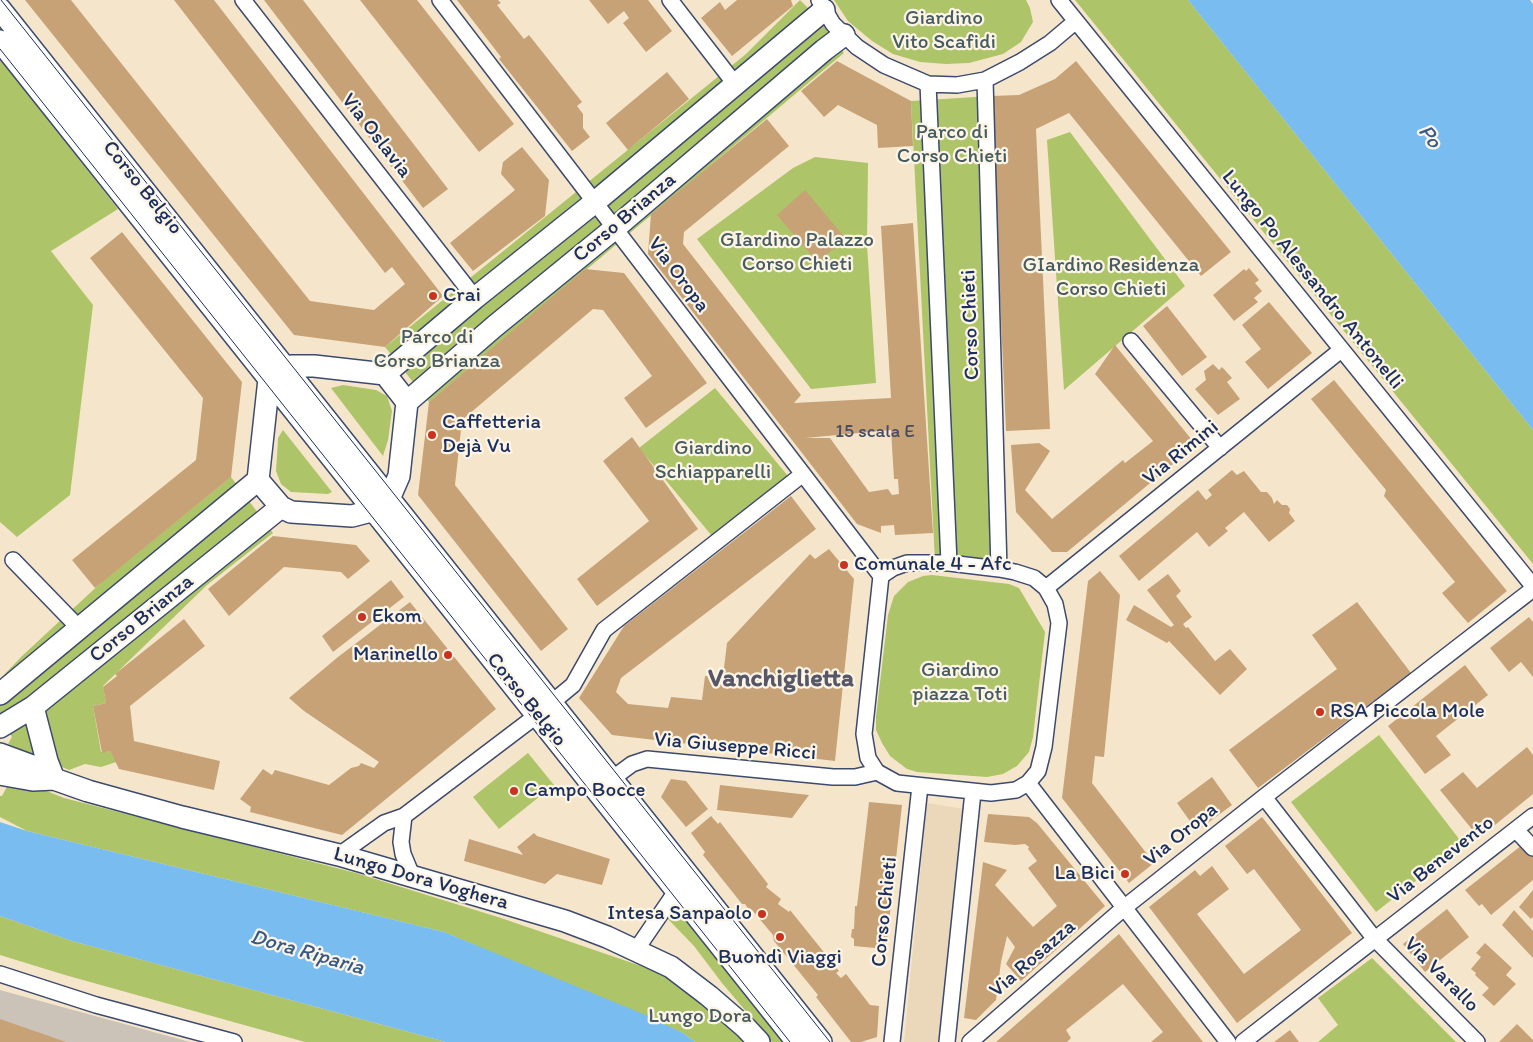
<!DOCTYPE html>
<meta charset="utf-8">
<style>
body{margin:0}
canvas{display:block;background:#f5e6cb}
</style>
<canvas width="1533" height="1042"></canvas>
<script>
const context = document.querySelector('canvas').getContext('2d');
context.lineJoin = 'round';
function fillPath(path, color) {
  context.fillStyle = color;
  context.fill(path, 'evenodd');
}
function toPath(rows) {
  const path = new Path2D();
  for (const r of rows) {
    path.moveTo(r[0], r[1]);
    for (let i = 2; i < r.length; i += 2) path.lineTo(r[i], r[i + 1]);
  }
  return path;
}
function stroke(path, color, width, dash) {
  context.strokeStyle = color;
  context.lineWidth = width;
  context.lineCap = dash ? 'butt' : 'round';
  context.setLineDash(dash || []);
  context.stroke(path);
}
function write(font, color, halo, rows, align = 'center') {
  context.font = font + ' Itim,sans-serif';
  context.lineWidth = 4.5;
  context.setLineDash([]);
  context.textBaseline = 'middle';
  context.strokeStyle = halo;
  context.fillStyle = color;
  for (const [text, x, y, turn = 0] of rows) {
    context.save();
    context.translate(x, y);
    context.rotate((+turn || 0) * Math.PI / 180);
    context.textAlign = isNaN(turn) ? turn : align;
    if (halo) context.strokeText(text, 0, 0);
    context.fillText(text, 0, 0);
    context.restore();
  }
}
fillPath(toPath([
 [927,803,971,810,938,1042,904,1042]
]), '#ebd8ba');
fillPath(toPath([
 [0,990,190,1042,0,1042]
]), '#cbc3b8');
fillPath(toPath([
 [800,0,816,16,844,53,429,402,385,347,746,54],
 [834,0,1026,0,1030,8,1033,22,1021,42,1003,54,969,63,946,64,920,62,893,54,872,41,848,21],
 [1075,0,1188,0,1533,430,1533,564],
 [0,59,118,209,51,251,93,305,70,495,17,537,0,522],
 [991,96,999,569,935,561,911,101],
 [1070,132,1185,286,1064,390,1047,140],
 [815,157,868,163,867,245,876,383,811,389,697,239,793,168],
 [343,385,376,390,387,396,392,411,388,440,383,456,331,388],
 [715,388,788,476,712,536,639,448],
 [283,430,332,492,328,494,291,492,281,484,276,471,277,456,278,438],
 [231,477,273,533,207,585,103,686,106,703,93,706,101,752,110,751,116,762,101,767,85,764,69,770,8,744,12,737,0,721,0,679,22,656,104,580],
 [932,575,1009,584,1019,588,1045,632,1033,737,1029,752,1017,766,1003,774,987,777,917,772,907,769,890,756,882,743,876,730,876,716,888,615,894,596,908,582,923,576],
 [1379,735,1463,844,1376,912,1291,802],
 [528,753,554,785,499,829,473,797],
 [12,777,64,798,356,873,501,918,641,966,709,996,757,1042,695,1042,683,1033,444,932,27,831,0,817,0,796,2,796],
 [679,902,790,1042,772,1042,722,983,694,946,666,917],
 [0,916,72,941,446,1042,305,1042,65,975,0,955],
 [1372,958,1456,1042,1318,1042,1338,1025,1318,998]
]), '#aec468');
fillPath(toPath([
 [1188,0,1530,0,1533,4,1533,430],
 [0,822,27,831,444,932,643,1014,683,1033,695,1042,446,1042,72,941,0,916]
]), '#79bcef');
fillPath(toPath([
 [25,0,71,0,310,301,374,310,405,284,392,267,385,273,174,0,214,0,443,296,385,347,294,335],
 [264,0,303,0,448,189,423,208],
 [360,0,417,0,514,124,479,152],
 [457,0,498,0,501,3,497,5,524,39,529,35,582,102,577,106,583,114,583,128,590,137,572,151,499,59,501,57],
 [589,0,648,0,672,31,646,52,623,23,629,18,624,11,608,24],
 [737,0,791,0,793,6,732,56,701,18,720,2,725,10],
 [837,61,911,101,913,146,878,148,877,125,838,105,824,117,801,91],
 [1076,61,1231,252,1201,276,1069,113,1036,129,1050,429,1006,431,991,96,1019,95,1055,79],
 [667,72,689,99,628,150,606,123],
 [767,119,789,146,684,232,683,244,801,395,794,403,891,398,881,226,913,223,933,533,895,535,894,525,881,526,881,533,857,524,648,254,651,214],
 [891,430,894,479,898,479,899,494,892,495,888,489,869,492,830,438,805,438],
 [522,147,549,180,545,216,473,271,450,243,515,190,501,174,503,162],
 [805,190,846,239,817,262,777,215],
 [122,232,242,382,231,477,95,588,72,560,196,460,203,398,90,258],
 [1249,268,1259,280,1255,283,1262,291,1254,298,1258,302,1234,321,1213,295,1244,269,1246,271],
 [585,269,624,273,707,383,646,428,624,398,652,376,603,310,593,309,462,420,455,485,568,629,541,651,418,495,429,402],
 [1269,302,1312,353,1268,389,1245,362,1261,349,1242,325],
 [1167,306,1207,357,1182,376,1143,326],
 [1115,345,1196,445,1067,552,1052,552,1016,512,1011,445,1039,443,1050,451,1025,490,1052,519,1123,460,1125,463,1153,441,1095,374],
 [1213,364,1219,370,1222,367,1232,378,1227,382,1240,399,1218,415,1195,389,1206,380,1204,371],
 [1334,380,1507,591,1468,623,1442,593,1455,582,1384,496,1386,490,1311,399],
 [632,437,698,529,597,606,577,579,649,521,603,461],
 [1232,470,1237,475,1244,471,1261,492,1267,492,1272,498,1274,504,1277,500,1282,505,1287,505,1290,509,1289,513,1295,521,1269,542,1244,512,1225,528,1228,531,1209,547,1197,532,1139,581,1119,556,1198,490,1206,500,1212,495,1208,490],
 [791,496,816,529,621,678,616,692,628,704,668,708,671,697,702,700,705,676,723,676,727,643,810,554,815,559,829,549,854,579,835,761,612,735,579,698,624,626],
 [273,536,356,545,370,561,348,579,341,572,284,567,229,616,208,589],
 [1100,571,1120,595,1104,757,1095,756,1092,783,1154,863,1129,883,1062,798,1088,581],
 [1168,574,1181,591,1176,596,1192,617,1183,624,1186,628,1188,627,1215,661,1230,649,1247,669,1220,695,1169,641,1167,643,1126,620,1134,605,1171,627,1174,625,1147,590],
 [391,580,404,597,333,652,322,636],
 [410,602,496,709,342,835,250,812,251,807,240,799,263,769,272,775,275,770,329,785,351,768,359,766,361,763,374,768,379,762,304,711,289,698,338,657],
 [1357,602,1411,673,1258,788,1229,750,1337,669,1312,635],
 [1529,617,1533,622,1533,677,1521,662,1509,672,1490,648],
 [184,619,205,646,130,706,134,741,220,761,214,790,119,769,110,751,102,753,93,706,106,703,103,687,117,676,115,674],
 [1465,665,1488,695,1436,736,1451,755,1425,774,1388,726],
 [1527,747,1533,755,1533,794,1479,838,1440,790,1463,772,1477,788],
 [1212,777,1232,805,1197,831,1177,803],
 [671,779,686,781,708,809,686,827,661,797],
 [720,785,809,795,792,818,717,810],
 [869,802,902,805,886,949,854,946,854,939,851,937,852,929,854,929,855,906,857,906],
 [988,814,1029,817,1037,823,1105,906,1021,981,1006,964,1015,947,1007,936,1001,962,996,1000,976,1020,964,1018,983,862,1007,870,995,885,1033,927,1057,906,1028,868,1037,861,1028,849,1029,847,1025,844,1015,845,984,842],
 [711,816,718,824,720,822,768,884,766,887,781,899,778,904,789,912,790,910,839,971,836,973,841,978,846,974,870,1005,879,1006,877,1037,861,1042,851,1042,816,997,818,995,774,941,773,935,752,910,749,910,745,904,742,904,703,855,705,852,691,833],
 [1262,817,1352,933,1237,1023,1149,907,1195,870,1200,876,1212,866,1229,889,1197,914,1244,974,1301,930,1254,869,1247,874,1225,846],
 [534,833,537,836,610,859,602,885,557,874,545,884,464,861,469,839,523,855,517,847],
 [1522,845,1533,856,1533,880,1491,915,1482,904,1479,906,1465,890],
 [1533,890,1533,917,1531,919,1519,907],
 [1447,909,1469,937,1425,972,1403,944],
 [1514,910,1533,931,1533,958,1502,925],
 [1119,934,1203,1042,1151,1042,1163,1032,1123,984,1066,1030,1071,1038,1067,1042,996,1042],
 [1485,943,1512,968,1506,975,1516,984,1494,1006,1482,995,1489,988,1475,975,1476,973,1471,969,1481,957,1476,953],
 [0,1019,66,1042,0,1042],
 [1517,1024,1533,1040,1533,1042,1499,1042],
 [1290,1030,1299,1042,1274,1042]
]), '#c7a277');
const street = toPath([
 [243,0,475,298],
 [440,0,881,576],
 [670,0,735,84],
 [819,0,833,24,857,47,884,65,928,84,957,85,985,80,1020,62,1050,43,1076,21],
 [1059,0,1533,586],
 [985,80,999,569],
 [928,84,949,563],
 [1131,341,1220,448],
 [13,560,79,628],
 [907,563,949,563,999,569,1015,572,1034,578,1046,588,1055,604,1059,623,1044,747,1038,771,1028,783,1016,790,991,793,897,783,877,772,868,758,864,734,881,576,893,568,907,563],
 [1046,588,1341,350],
 [1028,783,1228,1042],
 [605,784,632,764,647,759,833,777,855,777,877,772],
 [1264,797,1374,938,1477,1042],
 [404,816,401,842,403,854,413,878],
 [1516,830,1533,848],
 [339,855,384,823,404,816,532,719,573,685,604,630,803,474],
 [636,950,681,884],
 [0,974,96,1005,234,1042],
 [892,1042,920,786],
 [947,1042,973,792],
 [970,1042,1125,907,1264,797,1533,589],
 [1243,1042,1533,816]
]);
const secondary = toPath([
 [0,9,821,1042],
 [0,41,797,1042],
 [293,366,314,366,385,374,407,402,399,476,389,499,375,510,352,516,291,512,281,507,258,480,269,379,285,367,293,366],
 [385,374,475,298,595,202,824,10],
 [407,402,495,326,615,228,824,50,844,35],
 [0,694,258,480],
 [33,707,47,761,54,779],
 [0,727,33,707,281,507],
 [0,754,38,768,54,779,88,791,182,817,339,855,565,921,607,937,671,967,709,996,746,1028,759,1042],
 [0,774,33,780,54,779]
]);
stroke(street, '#3c4a6e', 18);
stroke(secondary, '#3c4a6e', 24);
stroke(street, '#fff', 15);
stroke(secondary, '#fff', 21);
stroke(toPath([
 [1,0,830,1042],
 [0,49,790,1042]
]), '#1b2f5e', 1);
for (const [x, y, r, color] of [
 [433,296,5,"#c8321e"],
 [432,435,5,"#c8321e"],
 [844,565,5,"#c8321e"],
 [362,617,5,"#c8321e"],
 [448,655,5,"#c8321e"],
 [1320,712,5,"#c8321e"],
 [514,791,5,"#c8321e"],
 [1125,874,5,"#c8321e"],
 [762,914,5,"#c8321e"],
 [780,937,5,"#c8321e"]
]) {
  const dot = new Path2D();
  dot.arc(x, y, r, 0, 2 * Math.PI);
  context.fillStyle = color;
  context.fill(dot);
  stroke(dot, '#fcf5e5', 2);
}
write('19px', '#464c64', null, [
 ["15 scala E",875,432]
]);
write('21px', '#475c61', '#fcf5e5', [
 ["Giardino",944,19],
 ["Vito Scafidi",944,43],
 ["Parco di",952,133],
 ["Corso Chieti",952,157],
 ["GIardino Palazzo",797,241],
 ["Corso Chieti",797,265],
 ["GIardino Residenza",1111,266],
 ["Corso Chieti",1111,290],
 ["Parco di",437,338],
 ["Corso Brianza",437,362],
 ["Giardino",713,449],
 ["Schiapparelli",713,473],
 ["Giardino",960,671],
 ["piazza Toti",960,695],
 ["Lungo Dora",700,1017]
]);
write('21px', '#1b2f5e', '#fcf5e5', [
 ["Via Oslavia",376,136,52],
 ["Corso Belgio",142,188,51],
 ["Corso Brianza",625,218,-40],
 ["Via Oropa",678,275,53],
 ["Lungo Po Alessandro Antonelli",1312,280,51],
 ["Corso Chieti",971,325,-92],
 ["Via Rimini",1181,453,-39],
 ["Corso Brianza",142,619,-39],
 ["Corso Belgio",526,700,51],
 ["Via Giuseppe Ricci",735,747,5],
 ["Via Oropa",1181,835,-39],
 ["Via Benevento",1441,860,-38],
 ["Lungo Dora Voghera",421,879,16],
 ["Corso Chieti",885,912,-84],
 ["Via Rosazza",1033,959,-41],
 ["Via Varallo",1441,975,45]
]);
write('21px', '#1b2f5e', '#fcf5e5', [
 ["Crai",443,296],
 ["Caffetteria",442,423],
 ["Dejà Vu",442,447],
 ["Comunale 4 - Afc",854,565],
 ["Ekom",372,617],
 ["Marinello",438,655,"right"],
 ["RSA Piccola Mole",1330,712],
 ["Campo Bocce",524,791],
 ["La Bici",1115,874,"right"],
 ["Intesa Sanpaolo",752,914,"right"],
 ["Buondì Viaggi",780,958,"center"]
], 'left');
write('italic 22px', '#37598a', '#fcf5e5', [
 ["Po",1429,137,53],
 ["Dora Riparia",307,953,16]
]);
write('bold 26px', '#575767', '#fcf5e5', [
 ["Vanchiglietta",781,679]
]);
</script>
